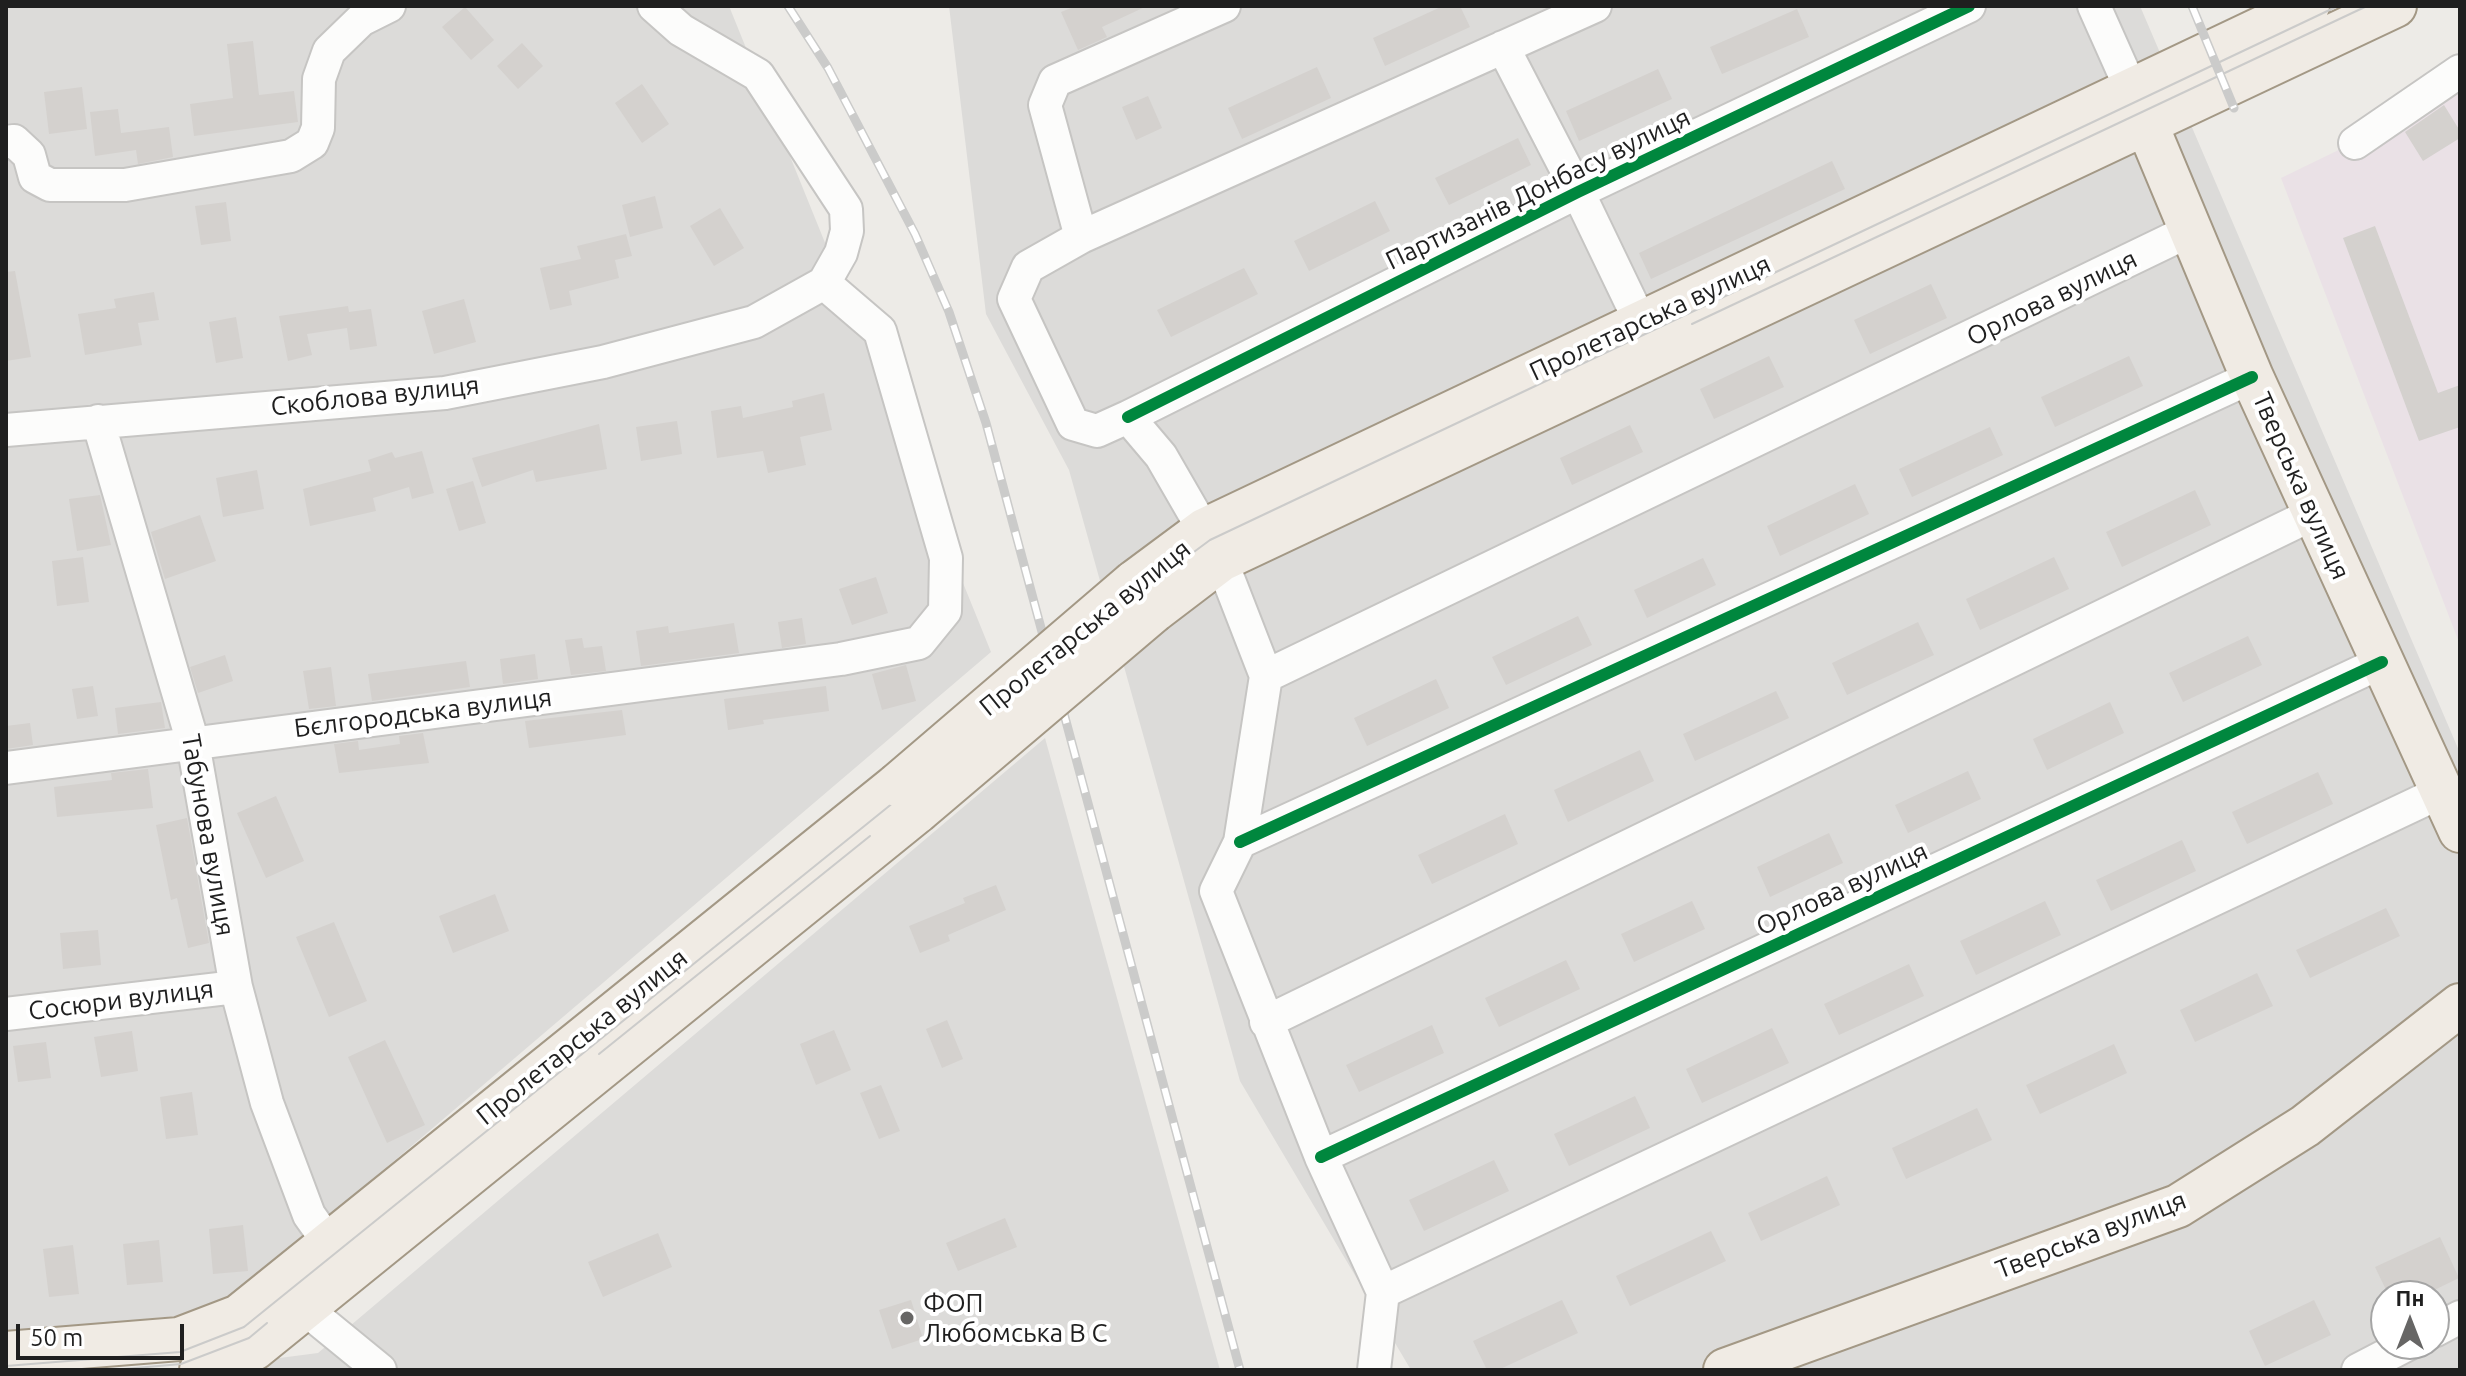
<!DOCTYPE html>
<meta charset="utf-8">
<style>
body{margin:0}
#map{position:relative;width:2466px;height:1376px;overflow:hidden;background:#edebe7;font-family:Ubuntu,sans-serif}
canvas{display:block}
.frame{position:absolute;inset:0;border:8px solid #1f1f1f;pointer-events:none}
.north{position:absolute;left:2370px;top:1280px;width:80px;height:80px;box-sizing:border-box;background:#fff;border:2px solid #a5a5a5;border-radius:50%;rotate:0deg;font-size:22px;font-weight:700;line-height:32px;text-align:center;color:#1f1f1f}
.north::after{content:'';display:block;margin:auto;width:28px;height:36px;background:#676665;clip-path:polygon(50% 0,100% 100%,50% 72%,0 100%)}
.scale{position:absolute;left:16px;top:1324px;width:168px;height:36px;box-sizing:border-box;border:4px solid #1f1f1f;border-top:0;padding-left:10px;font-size:24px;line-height:28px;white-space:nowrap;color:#1f1f1f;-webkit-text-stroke:6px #fff;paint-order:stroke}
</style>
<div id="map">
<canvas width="2466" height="1376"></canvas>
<div class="frame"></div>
<div class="north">Пн</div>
<div class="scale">50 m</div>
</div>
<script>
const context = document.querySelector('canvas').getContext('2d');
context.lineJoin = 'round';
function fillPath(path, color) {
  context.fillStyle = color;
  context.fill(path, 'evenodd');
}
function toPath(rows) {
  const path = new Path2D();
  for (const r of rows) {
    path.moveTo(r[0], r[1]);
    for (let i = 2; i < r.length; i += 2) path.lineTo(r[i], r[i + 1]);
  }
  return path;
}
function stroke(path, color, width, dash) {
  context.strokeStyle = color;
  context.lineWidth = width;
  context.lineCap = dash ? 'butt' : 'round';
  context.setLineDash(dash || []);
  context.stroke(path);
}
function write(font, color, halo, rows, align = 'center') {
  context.font = font + ' Ubuntu,sans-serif';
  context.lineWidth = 8;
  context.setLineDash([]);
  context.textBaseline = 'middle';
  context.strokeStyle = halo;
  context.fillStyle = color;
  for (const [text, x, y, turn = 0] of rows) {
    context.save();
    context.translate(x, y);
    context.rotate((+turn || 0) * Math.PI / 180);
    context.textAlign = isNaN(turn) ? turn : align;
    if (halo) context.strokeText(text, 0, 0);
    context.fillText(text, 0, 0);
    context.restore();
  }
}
fillPath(toPath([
 [6,6,729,6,991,652,217,1312,6,1333],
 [949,6,2140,6,2460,753,2460,1370,1411,1370,1240,1081,1069,470,986,314],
 [2386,1296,2434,1296,2434,1344,2386,1344],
 [1045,738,1220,1370,187,1370,318,1353]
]), '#dcdbd9');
fillPath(toPath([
 [2460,91,2460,645,2281,178]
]), '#eae1e6');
fillPath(toPath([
 [1076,6,1147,6,1102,27,1107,37,1078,50,1061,12],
 [1443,6,1460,6,1470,27,1385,66,1373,38],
 [465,7,494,40,471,60,442,27],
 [1797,9,1809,37,1722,74,1710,47],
 [253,41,259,95,294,91,298,122,194,136,190,104,233,98,227,44],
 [522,43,543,66,518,89,497,66],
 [1317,67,1331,98,1242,139,1228,108],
 [1658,69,1672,99,1579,141,1566,111],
 [642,84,669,124,642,143,615,103],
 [82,87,87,129,49,134,44,92],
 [1148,96,1162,128,1136,140,1122,107],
 [2444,105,2460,131,2460,138,2423,161,2405,132],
 [118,109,121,133,169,127,173,157,138,164,136,150,95,156,90,112],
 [1518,138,1531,165,1449,205,1435,178],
 [1832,161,1845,189,1651,279,1639,253],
 [655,196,663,228,630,237,622,205],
 [1375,201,1390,231,1309,271,1294,241],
 [226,202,231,241,201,245,195,206],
 [720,208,744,248,714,266,690,226],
 [2375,226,2438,393,2460,385,2460,427,2419,441,2343,238],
 [626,234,632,256,615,260,619,278,569,291,572,305,550,310,540,268,581,259,577,246],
 [1244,268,1258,294,1171,337,1157,310],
 [15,271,31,357,6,361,6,272],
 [1931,284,1947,318,1870,354,1854,320],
 [154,292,159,320,138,323,142,345,85,355,78,314,116,308,114,299],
 [464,299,476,342,434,354,422,311],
 [348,306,349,312,371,309,377,346,350,350,347,328,307,334,312,355,288,361,279,316],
 [236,317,243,358,216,363,209,322],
 [1769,356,1784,387,1714,419,1700,389],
 [2129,356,2143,386,2055,427,2041,397],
 [824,393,832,430,800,437,806,465,768,473,763,451,717,458,711,411,741,406,743,418,793,407,792,401],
 [677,421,682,454,641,461,636,427],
 [599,424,607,469,536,482,533,470,482,487,472,458],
 [1630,425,1643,452,1572,485,1560,458],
 [1990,427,2003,455,1912,497,1899,469],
 [422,451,434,493,412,499,409,487,373,498,376,511,310,526,303,489,371,471,368,460,392,452,395,458],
 [257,470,264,509,223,517,216,478],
 [473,481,486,523,459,531,446,489],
 [1855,484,1869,514,1780,556,1767,526],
 [2195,490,2211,525,2122,567,2106,532],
 [100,495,111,545,77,551,69,499],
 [200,515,216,561,165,579,151,532],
 [83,557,89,602,57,606,52,561],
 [2054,557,2069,589,1980,630,1966,599],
 [1703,558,1716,585,1647,618,1634,590],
 [876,577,888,613,852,625,839,589],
 [1578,616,1592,645,1506,685,1492,657],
 [802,618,806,644,782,648,778,622],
 [1918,622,1934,655,1847,695,1832,663],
 [734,623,739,653,641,666,636,631,668,626,669,633],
 [2248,636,2262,665,2183,702,2169,673],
 [582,638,584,648,602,646,606,671,571,675,565,640],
 [535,654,538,679,503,684,500,659],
 [225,655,233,681,198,693,190,667],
 [466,661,470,687,372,701,368,674],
 [906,665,916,701,882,710,872,674],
 [331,667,336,706,309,709,303,671],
 [1436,679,1449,708,1367,746,1354,718],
 [93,686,98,716,77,719,72,689],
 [826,686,829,711,763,720,764,724,728,730,724,699],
 [1776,691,1789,718,1695,761,1683,734],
 [161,702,165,728,118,734,115,708],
 [2110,702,2124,733,2047,770,2033,739],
 [622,710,626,735,529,748,525,721],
 [30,723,33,745,6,749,6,726],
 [423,733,429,763,339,773,334,744,358,741,359,750,400,744,399,736],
 [1640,750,1654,781,1568,822,1554,790],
 [148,769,153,808,57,817,54,787,112,780,111,773],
 [1968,771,1981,799,1908,833,1895,805],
 [2318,772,2333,804,2247,844,2232,812],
 [276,796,304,861,266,878,237,813],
 [1505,814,1518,844,1432,884,1418,855],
 [187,818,209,943,188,948,177,898,171,900,156,825],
 [1829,833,1843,863,1770,897,1757,867],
 [2182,840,2196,871,2111,911,2096,880],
 [996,885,1006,910,948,935,950,941,920,953,909,926,965,903,963,898],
 [495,894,509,931,453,953,439,916],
 [1692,901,1705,929,1634,962,1621,934],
 [2045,901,2061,935,1976,975,1960,941],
 [2386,908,2400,936,2310,978,2296,950],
 [334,922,367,1001,329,1017,296,937],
 [98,930,101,965,63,969,60,933],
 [1566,960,1580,989,1499,1027,1485,998],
 [1909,964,1924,996,1839,1035,1824,1004],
 [2257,973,2273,1006,2195,1042,2180,1010],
 [947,1020,963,1059,942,1068,926,1029],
 [1432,1025,1444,1053,1359,1092,1346,1065],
 [1772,1028,1789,1063,1702,1103,1686,1069],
 [834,1030,851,1070,816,1085,800,1044],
 [132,1031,138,1071,101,1077,94,1037],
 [385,1040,425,1125,387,1143,348,1057],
 [46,1042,51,1078,18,1082,13,1046],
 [2114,1044,2127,1073,2040,1114,2026,1085],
 [881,1085,900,1131,879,1139,860,1093],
 [192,1092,198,1135,166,1139,160,1097],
 [1635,1096,1650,1128,1569,1166,1554,1134],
 [1977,1108,1992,1140,1906,1179,1892,1148],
 [1494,1160,1509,1191,1424,1231,1409,1200],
 [1827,1176,1840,1205,1761,1241,1748,1213],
 [1005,1218,1017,1247,958,1271,946,1243],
 [243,1225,248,1271,213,1274,209,1229],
 [1711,1231,1726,1261,1630,1306,1616,1276],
 [658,1233,672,1267,603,1297,588,1262],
 [2440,1237,2459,1278,2422,1296,2389,1296,2375,1267],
 [159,1240,163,1282,127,1285,123,1244],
 [73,1245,79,1294,49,1297,43,1249],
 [911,1300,923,1339,892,1349,879,1310],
 [1562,1300,1578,1333,1498,1370,1487,1370,1473,1341],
 [2314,1300,2331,1335,2265,1366,2249,1331]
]), '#d4d1ce');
const minor = toPath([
 [1224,6,1055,81,1045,105,1081,237,1028,267,1014,299,1073,424,1097,431,1128,417,1161,456,1221,560,1266,676,1240,842,1216,891,1321,1157,1383,1292,1374,1370],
 [2094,6,2140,109],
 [1503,47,1578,192,1650,342],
 [6,142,14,141,29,155,35,177,50,185,125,185,291,156,312,143,318,128,319,79,329,51,361,20,389,6],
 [2355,143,2460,71],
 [1081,237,1595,6],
 [1128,417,1578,192,1969,6],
 [98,421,193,743,236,987,267,1103,309,1215,329,1243],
 [6,430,445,393,603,362,754,322,824,283],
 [1266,676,2189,231],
 [6,768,841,659,919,643,945,611,946,558,880,331,824,283,841,253,847,231,846,209,758,75,681,30,654,6],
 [1240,842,2252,377],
 [6,1014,236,987],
 [1266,1022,2313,514],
 [1321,1157,2382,662],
 [290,1291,303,1307,380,1370],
 [1383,1292,2441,792],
 [2434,1331,2460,1317],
 [2358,1370,2408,1344]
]);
const major = toPath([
 [2146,123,2252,377,2460,831],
 [1134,582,1204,530,2308,6],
 [1154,611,1221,560,2395,6],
 [6,1353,179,1339,239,1316,897,785],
 [201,1370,254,1349,917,812],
 [1725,1370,2178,1206,2305,1126,2460,1005]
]);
stroke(minor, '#c6c5c3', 36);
stroke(major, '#a39885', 46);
stroke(minor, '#fcfcfb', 32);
stroke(major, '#f0ebe4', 42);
stroke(toPath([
 [1692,324,2367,6],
 [599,1054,870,836],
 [6,1366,180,1352,244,1327,904,794,1140,592,1210,540,2338,6],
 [113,1370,181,1364,249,1338,267,1323]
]), '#cbcbca', 2);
const rail = toPath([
 [788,6,828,68,915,234,949,312,986,423,1240,1370],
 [2192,6,2234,108]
]);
stroke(rail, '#cbcbca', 9);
stroke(rail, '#fff', 6, [18]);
const majorBridge = toPath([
 [897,785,1134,582],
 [917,812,1154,611]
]);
stroke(majorBridge, '#a39885', 46, []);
stroke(majorBridge, '#f0ebe4', 42);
stroke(toPath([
 [1128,417,1578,192,1969,6],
 [1240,842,2252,377],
 [1321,1157,2382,662]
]), '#00873e', 12);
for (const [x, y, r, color] of [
 [907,1318,8,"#676665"]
]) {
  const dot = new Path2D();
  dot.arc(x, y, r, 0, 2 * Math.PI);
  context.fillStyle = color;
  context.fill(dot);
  stroke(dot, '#fff', 3);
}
write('26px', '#1f1f1f', '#fff', [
 ["Партизанів Донбасу вулиця",1538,189,-26],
 ["Орлова вулиця",2052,298,-26],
 ["Пролетарська вулиця",1650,318,-25],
 ["Скоблова вулиця",375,396,-6],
 ["Тверська вулиця",2301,486,66],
 ["Пролетарська вулиця",1085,628,-39],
 ["Бєлгородська вулиця",423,713,-7],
 ["Табунова вулиця",208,835,80],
 ["Орлова вулиця",1842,889,-25],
 ["Сосюри вулиця",121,1000,-7],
 ["Пролетарська вулиця",582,1037,-39],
 ["Тверська вулиця",2091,1235,-21]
]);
write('26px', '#1f1f1f', '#fff', [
 ["ФОП",923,1303],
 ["Любомська В С",923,1333]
], 'left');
</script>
